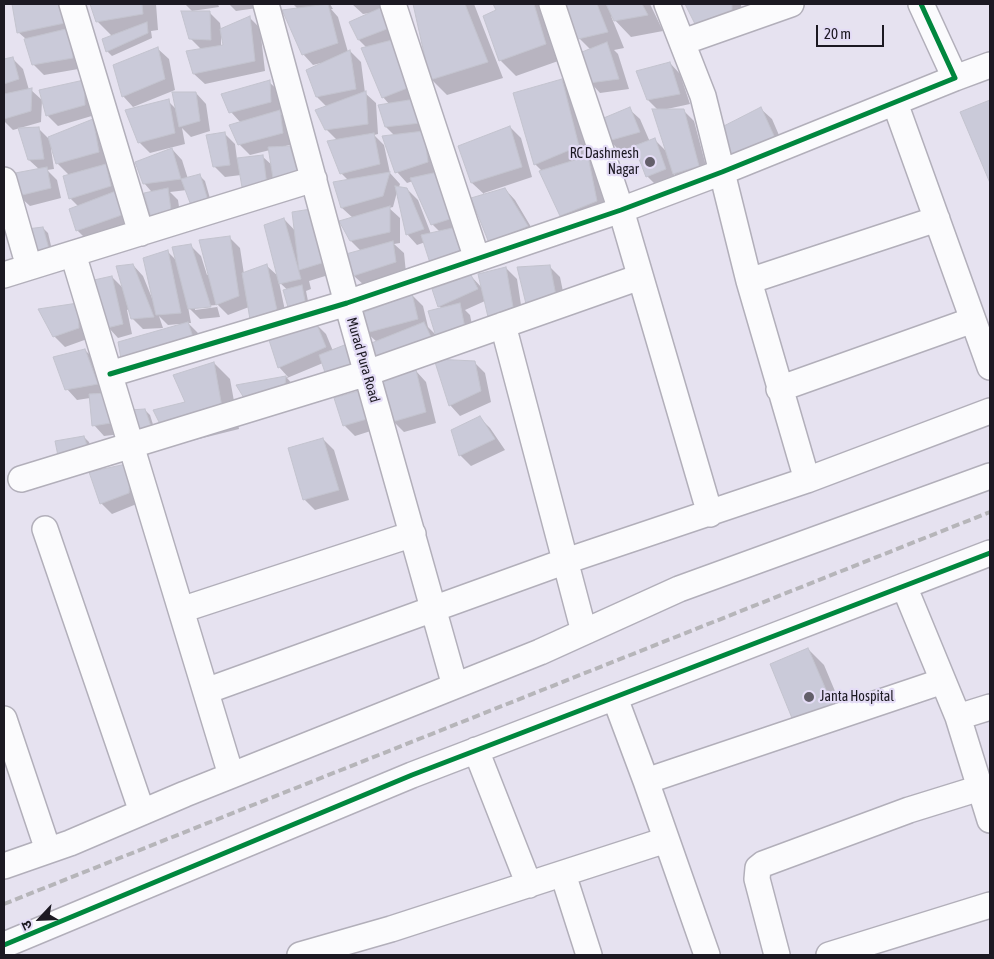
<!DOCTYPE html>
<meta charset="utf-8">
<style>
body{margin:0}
#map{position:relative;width:994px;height:959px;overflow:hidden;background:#e6e2f0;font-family:"Asap Condensed","Noto Sans Devanagari",sans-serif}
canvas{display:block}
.frame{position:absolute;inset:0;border:5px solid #1c1922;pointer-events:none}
.north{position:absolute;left:15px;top:894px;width:50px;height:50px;-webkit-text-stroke:4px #e4dcf6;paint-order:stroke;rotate:245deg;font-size:14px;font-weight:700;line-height:20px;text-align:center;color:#1c1922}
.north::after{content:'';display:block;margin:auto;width:18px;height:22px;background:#1c1922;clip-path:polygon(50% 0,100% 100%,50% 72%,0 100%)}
.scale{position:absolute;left:816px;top:25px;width:68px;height:22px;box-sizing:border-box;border:2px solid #1c1922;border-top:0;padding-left:6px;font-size:15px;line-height:18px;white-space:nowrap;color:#1c1922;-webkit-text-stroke:4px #e4dcf6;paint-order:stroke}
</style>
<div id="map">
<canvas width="994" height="959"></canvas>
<div class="frame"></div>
<div class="north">उ</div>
<div class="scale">20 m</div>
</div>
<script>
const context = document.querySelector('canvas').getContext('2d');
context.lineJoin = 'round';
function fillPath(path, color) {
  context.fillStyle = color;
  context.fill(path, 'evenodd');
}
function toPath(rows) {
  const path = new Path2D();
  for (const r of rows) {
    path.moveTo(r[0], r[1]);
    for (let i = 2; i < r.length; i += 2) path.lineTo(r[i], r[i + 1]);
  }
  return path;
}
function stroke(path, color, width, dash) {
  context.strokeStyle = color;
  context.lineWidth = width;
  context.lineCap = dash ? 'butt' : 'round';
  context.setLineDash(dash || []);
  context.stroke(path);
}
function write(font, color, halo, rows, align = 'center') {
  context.font = font + ' "Asap Condensed",sans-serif';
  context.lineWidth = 4.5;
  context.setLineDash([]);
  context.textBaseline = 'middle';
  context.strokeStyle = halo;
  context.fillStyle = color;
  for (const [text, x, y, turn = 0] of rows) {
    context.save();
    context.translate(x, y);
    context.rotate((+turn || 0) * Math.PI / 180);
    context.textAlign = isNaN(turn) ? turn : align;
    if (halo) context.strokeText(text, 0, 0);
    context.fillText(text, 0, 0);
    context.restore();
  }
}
fillPath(toPath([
 [13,4,64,4,84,68,44,75,33,64,26,39,18,32],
 [92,4,156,4,158,30,151,31,152,38,112,56,107,51,112,36,97,21],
 [185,4,218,4,219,7,192,11],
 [229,4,256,4,257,8,236,11],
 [293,4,330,4,333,9,331,9,338,17,348,52,350,51,361,62,365,93,376,103,378,134,374,135,384,145,390,173,400,184,399,187,407,189,418,200,431,234,440,232,432,224,413,181,407,183,397,172,395,136,386,127,389,104,383,97,366,47,359,40,370,13,363,14,352,4,388,4,462,229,417,245,407,234,397,192,393,207,389,208,400,218,400,243,394,244,404,253,406,273,365,286,354,276,361,251,351,241,353,218,342,208,334,183,348,180,341,173,337,140,326,129,327,107,317,97,322,64,321,63,313,65,303,54,298,9],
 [414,4,474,4,503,78,447,95,431,79],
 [495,4,544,4,561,60,516,76,500,60,497,11],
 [564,4,650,4,663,31,631,37,611,16,624,48,614,50,618,54,629,89,600,93,590,82,591,50,579,38],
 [686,4,741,4,742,21,707,34,696,24],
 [210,13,220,23,221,30,249,17,260,28,265,71,205,84,194,74,202,50,190,38],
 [221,33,222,33,225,46,221,46],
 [158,49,169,59,175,90,133,107,123,96],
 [12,58,23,69,29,90,31,90,42,100,41,122,13,130,4,121,4,60],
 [670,63,680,74,690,104,667,109,667,110,683,110,694,121,709,177,684,184,674,174,676,180,658,187,647,176,636,146,620,151,609,140,629,109,640,119,650,142,655,140,667,152,658,110,648,100],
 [562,80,578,96,599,168,607,211,572,226,562,216,541,172,542,171,535,164],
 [83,81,95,115,58,126,47,115],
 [269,82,280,92,281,114,290,122,293,144,282,147,290,148,301,158,307,185,278,196,241,175,225,177,214,166,224,133,235,144,237,159,263,157,273,166,270,150,250,155,239,144,241,123,231,112],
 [196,93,206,104,210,131,191,137,182,128,185,144,150,153,139,142,168,101,176,109],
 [990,101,990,180,962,113],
 [761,109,772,119,785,149,731,157],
 [92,120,103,131,109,163,105,164,117,176,134,224,88,241,77,230,79,207,70,198,70,176,57,163,53,149,51,149,54,169,47,170,57,180,61,198,30,206,19,196,40,170,29,160,39,129,48,138],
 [510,127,521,138,532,177,484,193,485,195,505,189,515,200,537,237,501,252,485,195,472,183,459,147],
 [172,149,182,160,188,179,200,176,205,181,213,209,187,190,170,192,178,200,182,227,144,183],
 [284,219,335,273,309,281,311,289,306,291,310,311,279,282,288,325,249,307,228,315,216,303,217,305,195,307,195,310,217,307,217,306,220,317,200,319,188,307,191,323,188,323,199,334,204,354,179,324,168,325,159,316,163,328,143,329,132,318,129,309,127,310,132,334,118,338,108,327,112,277,124,289,133,265,143,276,152,298,153,297,168,252,177,261,190,245,201,256,207,275,209,274,230,238,240,248,244,274,267,266,279,277],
 [43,228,48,233,53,254,39,259],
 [549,266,560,277,567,311,539,318],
 [506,268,517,279,523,318,500,327,489,316,485,301,465,310,470,315,475,339,377,342,367,333,412,295,423,306,428,327,437,336,442,309,439,306,471,276,482,288],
 [77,305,90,338,65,347,54,336],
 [316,324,326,334,333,351,323,363,287,378,296,388,238,386,288,377,279,367],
 [85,350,96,361,121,434,104,436,94,425,90,398,77,400,67,389],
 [474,362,485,373,491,402,460,416,450,405],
 [214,363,230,379,239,429,179,444,163,427,186,403],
 [416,371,426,382,436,423,404,432,393,421],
 [362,392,377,429,355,436,345,426,336,399],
 [145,410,150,415,158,440,143,440],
 [480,418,490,428,505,450,471,466,460,455],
 [84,437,89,442,93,457,66,466],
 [323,439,334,450,349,500,315,510,304,499],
 [130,464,139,503,112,514,101,503],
 [808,649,824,665,848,722,771,665]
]), '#0003');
const building = toPath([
 [12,4,58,4,65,23,17,33,12,4],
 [90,4,142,4,143,14,96,22,90,4],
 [328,4,338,43,302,55,282,10,328,4],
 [413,4,465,4,488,62,430,80,413,4],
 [493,4,534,4,546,44,499,61,483,16,496,10,493,4],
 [563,4,597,4,608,32,578,39,563,4],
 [606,4,642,4,648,15,614,21,606,4],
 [685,4,732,4,732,10,695,24,685,4],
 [385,6,392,27,358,40,349,22,385,6],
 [181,11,210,11,211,40,189,39,181,11],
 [250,16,255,61,193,74,186,51,223,45,220,29,250,16],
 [147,22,148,33,106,52,102,39,147,22],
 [70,28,73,58,32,65,24,39,70,28],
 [396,39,410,87,382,98,361,48,396,39],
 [607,42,619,79,589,83,577,54,607,42],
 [158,47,165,79,122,97,113,65,158,47],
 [350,50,356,89,316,97,306,70,350,50],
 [13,57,19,79,4,84,4,59,13,57],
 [670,62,680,94,647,100,636,71,670,62],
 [562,79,579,146,534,165,513,93,562,79],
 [84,80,85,105,46,116,39,90,84,80],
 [270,80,271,102,229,113,221,94,270,80],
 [32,88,31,111,4,119,4,94,32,88],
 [366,91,368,124,325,130,315,110,366,91],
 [172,92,196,92,200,121,179,127,172,92],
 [169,99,175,133,138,143,125,110,169,99],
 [415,99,420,123,385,127,378,105,415,99],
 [990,100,990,183,960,112,990,100],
 [630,107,640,132,608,141,599,120,630,107],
 [761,107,775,138,730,158,718,129,761,107],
 [652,109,684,109,699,166,673,174,652,109],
 [280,110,283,133,238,145,229,125,280,110],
 [93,119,99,152,56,164,48,137,93,119],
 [510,126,522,167,471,183,458,146,510,126],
 [39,127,44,159,28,160,18,128,39,127],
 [424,131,428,162,395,173,382,136,424,131],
 [225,132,230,165,213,167,206,135,225,132],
 [374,133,380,164,340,174,327,141,374,133],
 [655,138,666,169,646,177,634,146,655,138],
 [290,146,298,174,273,178,268,147,290,146],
 [172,148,181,179,143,184,135,162,172,148],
 [263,155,267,185,243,193,237,158,263,155],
 [588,156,597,201,560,216,539,171,588,156],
 [106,164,111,186,69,199,63,176,106,164],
 [47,167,51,188,18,196,10,174,47,167],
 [390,172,383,196,341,208,333,182,390,172],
 [438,172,453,218,431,225,410,178,438,172],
 [200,174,209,204,192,208,181,179,200,174],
 [395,186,407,188,424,229,406,235,395,186],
 [168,188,172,217,152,221,144,193,168,188],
 [505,188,528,226,489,243,471,198,505,188],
 [116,191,124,213,119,216,76,231,69,209,116,191],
 [390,206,390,232,350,241,339,221,390,206],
 [311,209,325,262,299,270,292,212,311,209],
 [284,218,301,279,279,284,264,225,284,218],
 [43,227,49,249,32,255,27,229,43,227],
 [457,227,465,258,431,266,421,235,457,227],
 [230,236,239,296,216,305,199,240,230,236],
 [393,241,396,262,353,276,346,254,393,241],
 [191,244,211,307,188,309,172,247,191,244],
 [168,250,181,313,156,315,143,258,168,250],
 [133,264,154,317,131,319,116,266,133,264],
 [267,264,278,315,251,325,242,273,267,264],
 [550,265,557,301,527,308,517,267,550,265],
 [506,267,513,307,488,317,478,274,506,267],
 [471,275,478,289,438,307,432,289,471,275],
 [112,276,123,324,107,328,94,280,112,276],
 [302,285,306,306,290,314,283,290,302,285],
 [412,294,418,319,366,333,362,313,412,294],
 [78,303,79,328,53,337,38,309,78,303],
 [460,303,465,328,437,340,428,311,460,303],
 [188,322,195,343,122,364,118,342,188,322],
 [316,322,326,347,278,368,268,337,316,322],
 [424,322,431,337,377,359,369,344,424,322],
 [347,344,355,368,328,381,319,355,347,344],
 [85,349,98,384,65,390,53,357,85,349],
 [434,359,475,361,481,391,449,406,434,359],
 [214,362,223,413,162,428,153,410,185,402,173,375,214,362],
 [416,370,426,412,392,422,382,380,416,370],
 [286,376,284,394,249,406,236,385,286,376],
 [362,390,367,419,343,426,334,398,362,390],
 [108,393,111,423,92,426,89,394,108,393],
 [145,409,154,435,137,435,130,410,145,409],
 [480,416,495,439,459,456,451,430,480,416],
 [84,436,89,452,59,461,55,441,84,436],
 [323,438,339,490,303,500,288,448,323,438],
 [131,463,129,493,100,504,89,472,131,463],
 [808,648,833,706,794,723,770,664,808,648]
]);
fillPath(building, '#cacad9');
stroke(building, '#c3c3ce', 1);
const minor = toPath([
 [72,4,141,233],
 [266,4,347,303,455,686],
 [393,4,477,259],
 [552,4,621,210,710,514],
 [667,4,703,96,749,281,807,480],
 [683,42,791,4],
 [955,78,990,65],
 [895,103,990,367],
 [4,180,29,267],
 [73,254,231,775],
 [4,275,314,179],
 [749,281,937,219],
 [503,325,584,632],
 [110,374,347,303,621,210,722,172,955,78,921,4],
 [779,389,973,320],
 [21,479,367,373,640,277],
 [45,529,142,812],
 [904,586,958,717],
 [181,610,413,534],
 [206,691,566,561,807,480,990,411],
 [615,698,646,781,707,955],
 [990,707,958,717,990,820],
 [4,719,48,850],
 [476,750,529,885],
 [646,781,943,681],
 [4,866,70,843,185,794,540,652,679,589,990,476],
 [563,874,589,955],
 [4,945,412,775,990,553],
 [300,955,391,929,666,840],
 [777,955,757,879,758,868,763,864,909,810,980,788],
 [829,955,990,905]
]);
stroke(minor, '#b2afba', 28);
stroke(minor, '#fbfbfd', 25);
stroke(toPath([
 [4,904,990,512]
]), '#b6b5b9', 4, [8, 4]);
stroke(toPath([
 [110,374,347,303,621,210,722,172,955,78,921,4],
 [4,945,412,775,990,553]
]), '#00873e', 5);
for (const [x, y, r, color] of [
 [650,162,6,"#635f6a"],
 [809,697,6,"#635f6a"]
]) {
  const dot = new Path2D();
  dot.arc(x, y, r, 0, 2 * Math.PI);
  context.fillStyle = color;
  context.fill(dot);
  stroke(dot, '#e4dcf6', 2);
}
write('14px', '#1c1922', '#e4dcf6', [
 ["RC Dashmesh",639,154],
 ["Nagar",639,170],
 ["Janta Hospital",820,697,"left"]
], 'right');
write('14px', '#1c1922', '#e4dcf6', [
 ["Murad Pura Road",363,360,74]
]);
</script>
